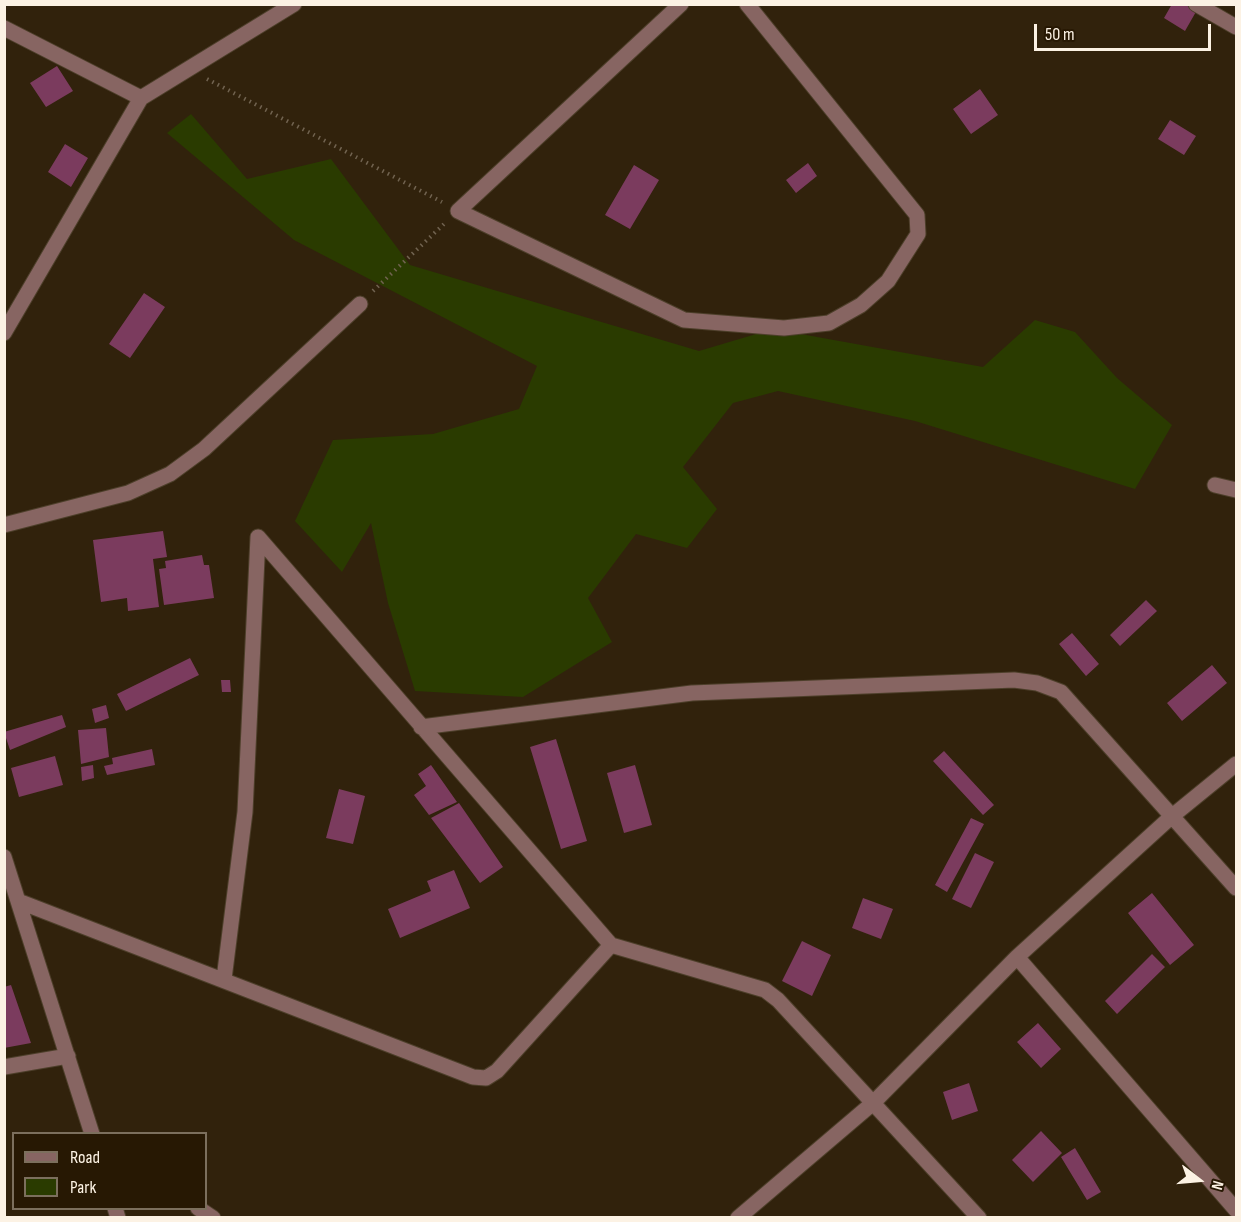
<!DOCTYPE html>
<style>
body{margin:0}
#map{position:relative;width:1241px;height:1222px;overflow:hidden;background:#31220c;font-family:"Sofia Sans Condensed",sans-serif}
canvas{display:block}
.frame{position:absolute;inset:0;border:6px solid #fcf2e4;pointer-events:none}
.legend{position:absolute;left:12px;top:1132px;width:195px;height:78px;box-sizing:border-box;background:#271803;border:2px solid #7c6f5d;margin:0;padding:8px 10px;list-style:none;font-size:18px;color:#fcf2e4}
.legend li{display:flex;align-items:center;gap:12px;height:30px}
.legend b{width:30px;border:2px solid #7c6f5d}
.north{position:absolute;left:1169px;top:1150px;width:60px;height:60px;-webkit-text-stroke:4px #271803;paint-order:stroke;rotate:106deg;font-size:16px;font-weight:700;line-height:24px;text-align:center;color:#fcf2e4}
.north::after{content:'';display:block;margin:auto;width:21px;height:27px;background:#fcf2e4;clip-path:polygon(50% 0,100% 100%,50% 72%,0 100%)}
.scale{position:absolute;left:1034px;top:24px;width:177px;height:27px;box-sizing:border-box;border:3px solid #fcf2e4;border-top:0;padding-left:8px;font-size:18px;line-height:21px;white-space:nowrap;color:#fcf2e4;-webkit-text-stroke:4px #271803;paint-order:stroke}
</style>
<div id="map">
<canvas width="1241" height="1222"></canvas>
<div class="frame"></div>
<ul class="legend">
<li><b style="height:8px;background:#876562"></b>Road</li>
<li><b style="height:16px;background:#2a3b00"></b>Park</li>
</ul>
<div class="north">N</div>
<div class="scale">50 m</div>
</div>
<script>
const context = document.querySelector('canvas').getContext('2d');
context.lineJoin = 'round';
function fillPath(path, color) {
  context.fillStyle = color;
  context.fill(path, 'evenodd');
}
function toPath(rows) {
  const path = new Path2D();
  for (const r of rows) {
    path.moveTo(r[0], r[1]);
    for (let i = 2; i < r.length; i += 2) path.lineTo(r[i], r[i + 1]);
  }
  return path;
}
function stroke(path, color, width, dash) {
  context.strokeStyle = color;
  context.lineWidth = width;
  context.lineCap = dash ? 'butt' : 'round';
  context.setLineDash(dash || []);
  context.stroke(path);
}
fillPath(toPath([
 [191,114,247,179,331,159,410,265,699,351,773,329,983,367,1035,320,1075,332,1117,378,1172,425,1135,489,915,421,778,391,733,403,683,467,717,509,687,548,636,534,588,598,612,642,523,697,415,691,388,603,371,523,342,572,295,521,333,440,433,434,519,409,537,366,294,240,167,133]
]), '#2a3b00');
fillPath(toPath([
 [1172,4,1188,4,1197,10,1185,31,1164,18],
 [57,66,73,91,46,107,30,83],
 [980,89,998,115,971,134,953,109],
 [1170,120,1196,136,1184,155,1158,139],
 [65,144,88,158,71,187,48,172],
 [808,163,817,176,796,193,786,180],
 [634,165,659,180,630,229,605,215],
 [144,293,165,307,130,358,109,344],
 [163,531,167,557,153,559,159,607,128,611,127,598,101,602,93,540],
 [202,555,204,565,209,565,214,598,164,605,159,569,166,568,165,561],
 [1146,600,1157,611,1120,646,1110,635],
 [1072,633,1099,664,1086,676,1059,644],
 [190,658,199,675,126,711,117,694],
 [1212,665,1227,683,1182,721,1167,703],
 [221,680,230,680,231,692,222,692],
 [106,705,109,718,95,723,92,709],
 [62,715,66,727,10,750,4,732],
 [106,728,109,757,81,764,78,730],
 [556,739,587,841,561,849,530,747],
 [152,749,155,765,107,775,104,766,113,764,112,758],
 [944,751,994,805,983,815,933,761],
 [55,756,63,785,19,797,11,768],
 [93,765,94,778,82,781,81,767],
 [431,765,457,802,429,815,414,795,426,786,418,774],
 [635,765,652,825,624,833,607,773],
 [339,789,365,796,353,844,326,838],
 [459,803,503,867,480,883,431,818],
 [971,818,984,824,947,892,935,885],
 [975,853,994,862,971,908,952,899],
 [454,870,470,908,400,938,388,909,431,891,427,881],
 [1152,893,1194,945,1170,965,1128,913],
 [863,898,893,909,881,939,852,928],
 [802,941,831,955,812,996,782,981],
 [1152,954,1165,967,1117,1014,1105,1001],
 [11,985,31,1043,4,1048,4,987],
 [1038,1023,1061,1049,1041,1068,1017,1042],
 [969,1083,978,1111,952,1120,943,1092],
 [1041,1131,1062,1153,1033,1182,1012,1160],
 [1075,1148,1101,1192,1087,1200,1061,1157]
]), '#7b3b5e');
const street = toPath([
 [681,4,458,211,684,320,784,328,829,323,861,305,888,281,918,234,917,215,747,4],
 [1196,4,1236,27],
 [4,28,141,98],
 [4,333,141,98,294,4],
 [1215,485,1236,490],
 [4,525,128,493,170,474,204,449,360,304],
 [258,537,611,945,765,990,778,1000,979,1218],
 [421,727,692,693,1014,680,1037,683,1061,692,1236,888],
 [4,857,92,1134],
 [18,901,473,1077,486,1078,497,1071,611,945],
 [1017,957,1236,1210],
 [224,979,245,812,258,537],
 [4,1067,68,1056],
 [115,1208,118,1218],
 [198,1208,213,1218],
 [738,1218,873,1103,1017,957,1171,817,1236,764]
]);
stroke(street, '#4d3f2a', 17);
stroke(toPath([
 [207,79,442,202],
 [373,291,444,224]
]), '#716350', 4, [1.5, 4.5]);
stroke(street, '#876562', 15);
</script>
